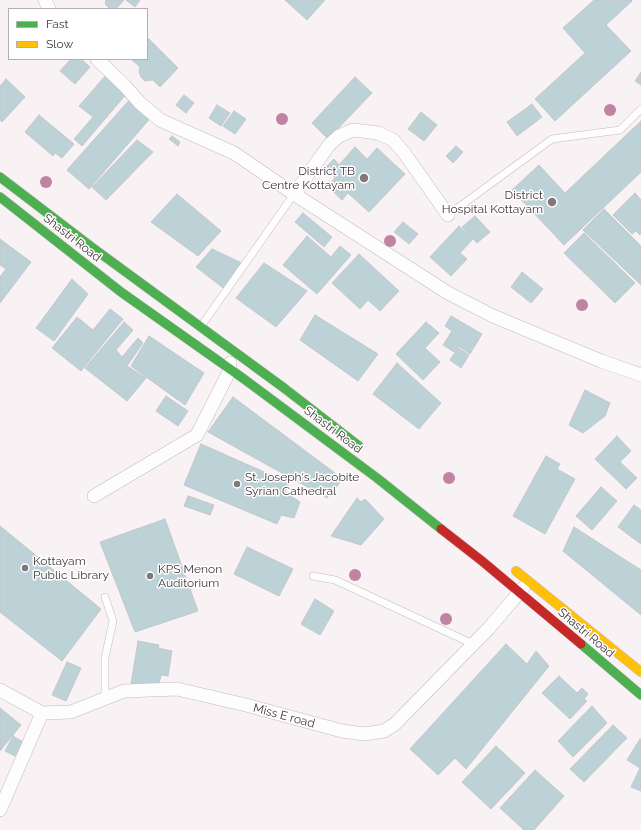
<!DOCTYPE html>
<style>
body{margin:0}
#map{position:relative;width:641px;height:830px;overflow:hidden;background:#f9f2f5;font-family:Raleway,sans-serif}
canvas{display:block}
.legend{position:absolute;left:8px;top:8px;width:140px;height:52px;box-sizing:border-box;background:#fff;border:1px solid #b3afb1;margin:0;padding:5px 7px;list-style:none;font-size:12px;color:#42373b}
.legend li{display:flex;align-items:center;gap:8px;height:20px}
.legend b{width:20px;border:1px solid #b3afb1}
</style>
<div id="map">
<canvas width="641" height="830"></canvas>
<ul class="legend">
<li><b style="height:5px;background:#4caf50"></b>Fast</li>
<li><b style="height:5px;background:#ffc107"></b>Slow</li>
</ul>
</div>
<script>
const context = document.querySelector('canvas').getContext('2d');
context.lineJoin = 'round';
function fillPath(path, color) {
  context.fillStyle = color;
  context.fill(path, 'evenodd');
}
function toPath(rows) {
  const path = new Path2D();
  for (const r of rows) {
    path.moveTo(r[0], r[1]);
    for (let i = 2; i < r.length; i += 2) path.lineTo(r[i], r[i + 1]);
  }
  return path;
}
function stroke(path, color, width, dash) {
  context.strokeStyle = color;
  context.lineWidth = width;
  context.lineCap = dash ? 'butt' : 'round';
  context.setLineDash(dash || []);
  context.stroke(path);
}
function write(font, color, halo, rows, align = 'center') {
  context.font = font + ' Raleway,sans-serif';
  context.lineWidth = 3;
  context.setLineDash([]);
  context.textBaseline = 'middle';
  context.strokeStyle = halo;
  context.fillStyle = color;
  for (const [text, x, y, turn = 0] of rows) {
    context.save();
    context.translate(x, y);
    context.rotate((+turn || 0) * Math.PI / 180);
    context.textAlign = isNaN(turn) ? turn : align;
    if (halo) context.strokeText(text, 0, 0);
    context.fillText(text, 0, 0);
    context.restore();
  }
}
const building = toPath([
 [106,0,124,0,116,9,110,9,105,4,106,0],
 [126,0,140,0,135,7,126,0],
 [285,0,325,0,307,20,285,0],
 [594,0,631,0,632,1,606,25,631,51,555,121,535,99,585,53,563,28,594,0],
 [149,39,178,68,160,87,153,80,145,81,141,77,139,72,140,67,131,59,147,59,147,41,149,39],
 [71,59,81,59,90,67,75,84,60,71,71,59],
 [641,72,641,85,635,81,641,72],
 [107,74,128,92,82,146,74,139,93,117,79,106,107,74],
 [355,77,372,93,328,139,312,123,355,77],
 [6,79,25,97,2,122,0,120,0,86,6,79],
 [184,95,194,103,186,113,176,105,184,95],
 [132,97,153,115,89,189,67,170,132,97],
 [532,104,542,117,517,136,507,122,532,104],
 [217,105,230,113,221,126,209,118,217,105],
 [234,111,246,119,235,134,223,126,234,111],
 [421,112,437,125,424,141,408,129,421,112],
 [39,115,74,144,62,158,55,153,53,156,25,132,39,115],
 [641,121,641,172,564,245,512,190,539,165,565,193,641,121],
 [172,136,180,142,178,146,169,139,172,136],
 [137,140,153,152,106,200,92,187,137,140],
 [456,146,463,152,453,163,446,156,456,146],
 [355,147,367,159,377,148,405,174,369,212,348,193,342,200,327,186,335,178,325,168,334,159,339,165,355,147],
 [635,193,641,200,641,233,640,235,636,231,632,234,613,215,635,193],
 [177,194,221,231,198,256,151,222,177,194],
 [604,209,641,246,641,285,583,230,604,209],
 [303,213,332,237,324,247,295,222,303,213],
 [475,216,490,232,477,243,462,227,475,216],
 [403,222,418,234,409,244,394,232,403,222],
 [459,226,473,239,460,253,467,259,451,276,430,257,459,226],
 [584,233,635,283,615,303,564,253,584,233],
 [307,236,331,257,340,246,351,255,317,294,283,265,307,236],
 [0,239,31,262,0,303,0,277,6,269,0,265,0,239],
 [212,249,246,265,226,290,196,267,212,249],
 [359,254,399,291,380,311,368,300,360,309,332,283,359,254],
 [264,263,307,291,276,327,236,298,264,263],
 [522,272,543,289,531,303,511,287,522,272],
 [72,279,88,294,54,341,36,328,72,279],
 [110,309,123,319,81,371,52,348,77,317,93,330,110,309],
 [315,315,378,354,358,381,300,340,315,315],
 [451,316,482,334,470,354,458,346,454,352,443,345,452,331,445,326,451,316],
 [124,322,133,330,116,350,122,357,138,338,143,343,127,366,146,378,127,401,85,368,124,322],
 [426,322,439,333,425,348,440,362,423,380,396,354,426,322],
 [149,336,204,373,185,405,131,366,149,336],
 [458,348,469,355,461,368,450,360,458,348],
 [397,363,441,403,419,429,373,394,397,363],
 [585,390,610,403,605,416,583,433,569,425,585,390],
 [166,396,188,411,178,426,156,411,166,396],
 [233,397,343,479,327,498,208,432,233,397],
 [617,436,631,451,620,462,637,478,626,489,595,459,617,436],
 [201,444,289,483,285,492,300,502,294,518,281,515,277,524,184,485,201,444],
 [546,456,560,464,557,469,575,479,545,534,513,516,546,456],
 [601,487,617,501,592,530,576,516,601,487],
 [188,496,214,505,210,515,184,506,188,496],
 [357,498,361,502,365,499,384,519,361,545,331,536,357,498],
 [634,505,641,510,641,544,618,527,634,505],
 [165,519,198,611,135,632,100,542,165,519],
 [0,526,101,609,62,661,0,612,0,526],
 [574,527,641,570,641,615,563,551,574,527],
 [247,547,293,569,279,596,234,574,247,547],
 [315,599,334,611,320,635,301,624,315,599],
 [138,641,159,645,158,648,172,651,168,676,161,675,158,689,131,684,138,641],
 [506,644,527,664,536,651,549,666,466,769,455,758,438,775,410,749,506,644],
 [67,662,81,668,66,701,52,695,67,662],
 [559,676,577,693,582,688,588,694,584,699,587,701,570,719,542,693,559,676],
 [592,706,607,723,573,757,558,741,592,706],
 [0,708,21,725,0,751,0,708],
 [613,725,627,738,584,782,570,769,613,725],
 [13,736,23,742,15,756,5,751,13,736],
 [640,739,641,740,641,791,631,787,640,768,627,760,640,739],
 [496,746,525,773,491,809,462,782,496,746],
 [535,770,564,796,534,830,524,830,500,808,535,770]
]);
fillPath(building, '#bcd2d7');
stroke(building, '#c4c7ca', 1);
const lane = toPath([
 [448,215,552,139,620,130,641,109],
 [202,325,294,194],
 [313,576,335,580,473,644],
 [105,699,105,658,113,621,105,597]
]);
const street = toPath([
 [45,0,49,9],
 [97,59,124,85,140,103,160,120,234,153,294,194,448,293,493,316,601,361,641,375],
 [294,194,329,145,339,136,353,130,378,133,393,140,405,154,448,215],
 [94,496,197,435,230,370,230,363],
 [0,690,42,713,71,712,124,691,177,689,246,705,342,731,364,734,384,731,395,724,489,628,523,588],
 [0,810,42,713]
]);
const fast = toPath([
 [0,177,93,248,284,388,359,446],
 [0,197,121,292,244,379,377,478,441,529],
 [581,644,641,695]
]);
const slow = toPath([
 [516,571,641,672]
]);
const jam = toPath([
 [441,529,482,561,581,644]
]);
stroke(lane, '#c3babd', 8);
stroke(street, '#c3babd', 14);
stroke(fast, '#c9bcc1', 10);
stroke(slow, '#c9bcc1', 10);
stroke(jam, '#c9bcc1', 10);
stroke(lane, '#fefdfe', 7);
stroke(street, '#fefdfe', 13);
stroke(fast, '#4caf50', 9);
stroke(slow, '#ffc107', 9);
stroke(jam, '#c62828', 9);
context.fillStyle = '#c083a2';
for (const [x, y] of [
 [610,110],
 [282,119],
 [46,182],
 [390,241],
 [582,305],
 [449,478],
 [355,575],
 [446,619]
]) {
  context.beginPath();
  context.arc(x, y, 6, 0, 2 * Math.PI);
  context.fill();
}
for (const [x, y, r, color] of [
 [364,178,5,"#82787c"],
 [552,202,5,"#82787c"],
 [237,484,4,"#82787c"],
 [25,568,4,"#82787c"],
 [150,576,4,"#82787c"]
]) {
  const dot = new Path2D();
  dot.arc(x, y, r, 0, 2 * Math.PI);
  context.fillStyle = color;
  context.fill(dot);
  stroke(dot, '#fff', 1.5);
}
write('12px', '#42373b', '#fff', [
 ["District TB",355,171,"right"],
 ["Centre Kottayam",355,185,"right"],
 ["District",543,195,"right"],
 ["Hospital Kottayam",543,209,"right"],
 ["St. Joseph's Jacobite",245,477],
 ["Syrian Cathedral",245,491],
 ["Kottayam",33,561],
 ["Public Library",33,575],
 ["KPS Menon",158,569],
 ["Auditorium",158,583]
], 'left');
write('12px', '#42373b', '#fff', [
 ["Shastri Road",72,238,38],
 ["Shastri Road",333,430,37],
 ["Shastri Road",586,633,40],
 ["Miss E road",284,716,15]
]);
</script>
